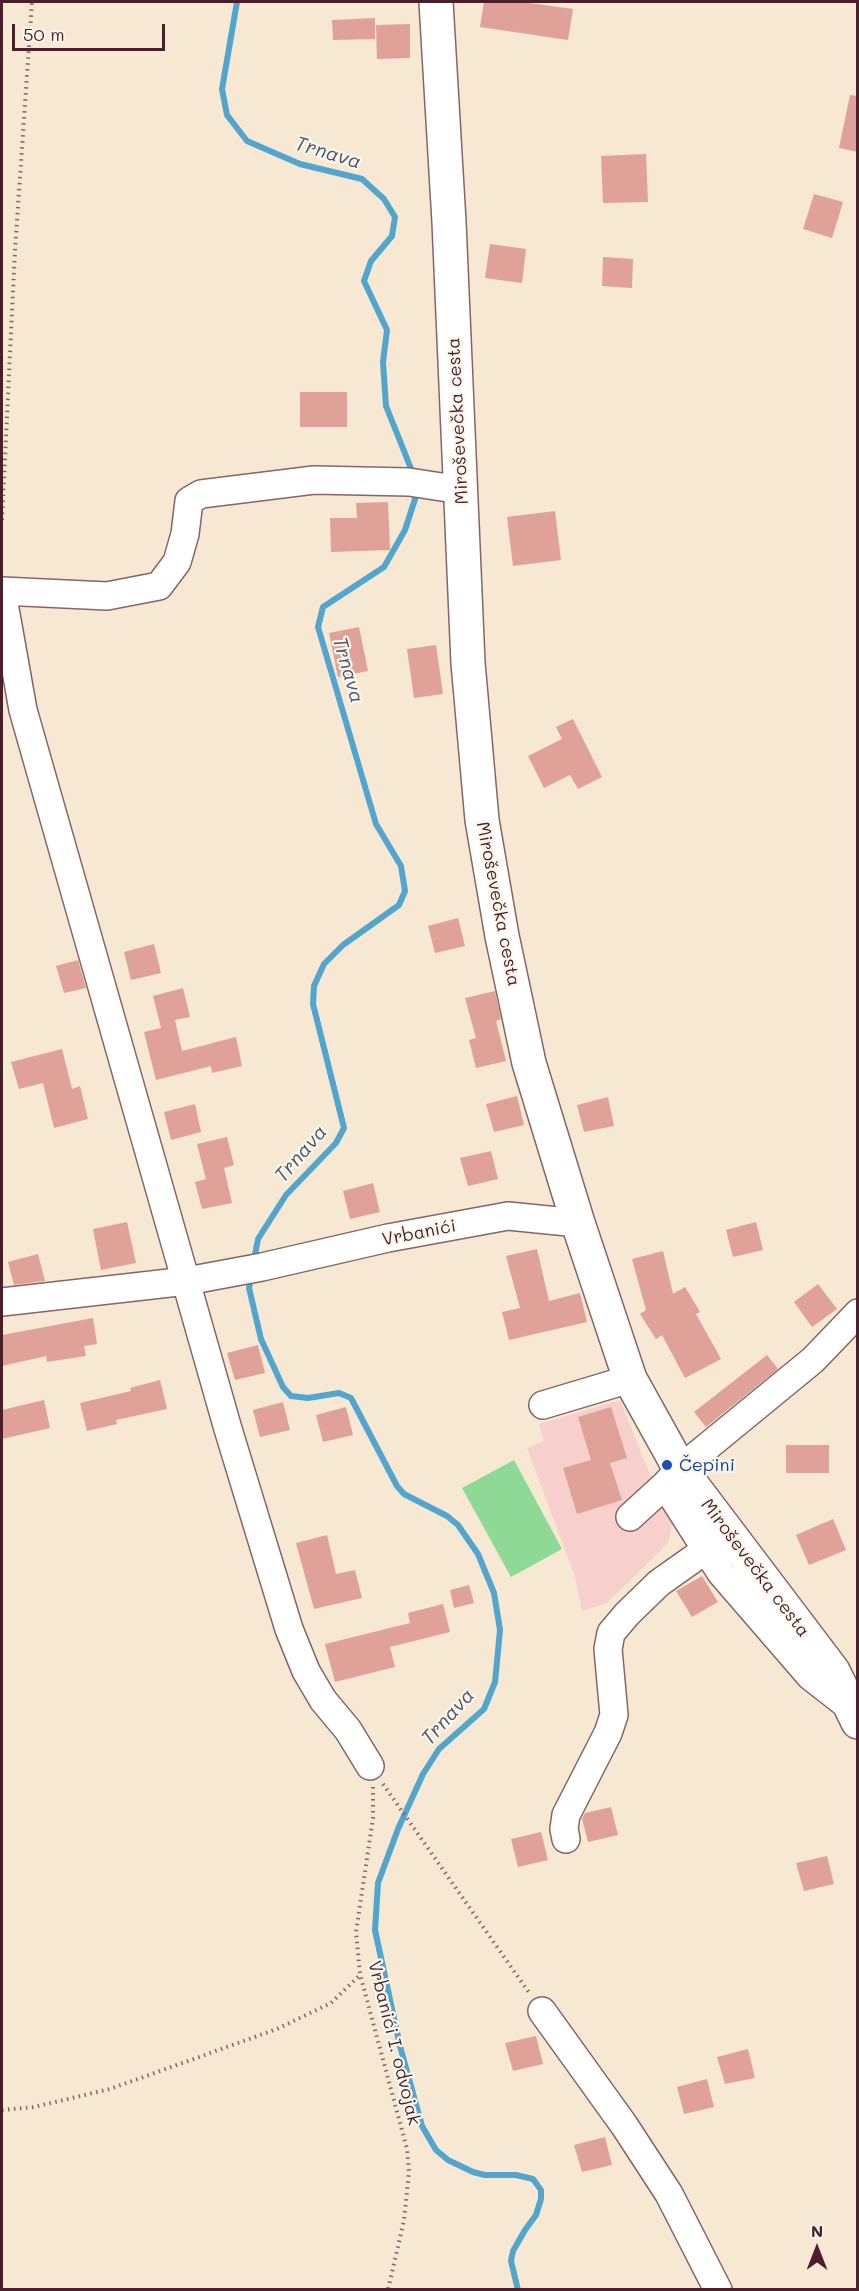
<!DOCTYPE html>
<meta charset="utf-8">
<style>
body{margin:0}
#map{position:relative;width:859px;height:2291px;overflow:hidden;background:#f6e8d2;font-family:Mali,sans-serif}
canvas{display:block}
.frame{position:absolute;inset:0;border:3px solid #4a1f2b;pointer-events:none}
.north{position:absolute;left:787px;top:2219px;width:60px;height:60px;-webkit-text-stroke:4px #fbf7ec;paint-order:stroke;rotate:0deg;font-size:16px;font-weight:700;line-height:24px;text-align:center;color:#4a1f2b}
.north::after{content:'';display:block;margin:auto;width:21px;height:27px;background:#4a1f2b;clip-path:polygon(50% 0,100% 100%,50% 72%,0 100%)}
.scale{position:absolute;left:12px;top:24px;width:153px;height:27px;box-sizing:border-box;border:3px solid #4a1f2b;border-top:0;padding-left:8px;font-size:18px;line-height:21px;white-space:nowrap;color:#4a1f2b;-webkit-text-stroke:4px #fbf7ec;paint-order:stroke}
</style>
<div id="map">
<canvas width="859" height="2291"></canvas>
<div class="frame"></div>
<div class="north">N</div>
<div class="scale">50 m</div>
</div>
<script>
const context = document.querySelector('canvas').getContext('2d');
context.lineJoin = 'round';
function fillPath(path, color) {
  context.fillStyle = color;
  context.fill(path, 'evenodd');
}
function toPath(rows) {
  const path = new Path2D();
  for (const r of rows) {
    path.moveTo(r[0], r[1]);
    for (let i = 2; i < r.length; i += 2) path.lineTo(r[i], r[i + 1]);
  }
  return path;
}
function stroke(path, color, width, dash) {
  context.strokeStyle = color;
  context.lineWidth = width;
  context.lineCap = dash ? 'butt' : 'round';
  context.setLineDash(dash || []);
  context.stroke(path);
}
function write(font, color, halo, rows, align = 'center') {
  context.font = font + ' Mali,sans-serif';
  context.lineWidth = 4.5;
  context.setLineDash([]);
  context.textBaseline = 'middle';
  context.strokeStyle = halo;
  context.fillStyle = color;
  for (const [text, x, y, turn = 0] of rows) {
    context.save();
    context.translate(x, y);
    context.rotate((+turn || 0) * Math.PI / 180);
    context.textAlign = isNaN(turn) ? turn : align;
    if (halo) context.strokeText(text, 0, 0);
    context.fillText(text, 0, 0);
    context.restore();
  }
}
fillPath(toPath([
 [620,1400,648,1470,673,1519,668,1543,607,1603,582,1611,575,1577,527,1448,544,1441,539,1424]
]), '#f7d0cd');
fillPath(toPath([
 [514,1460,562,1549,511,1577,462,1488]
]), '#8ed995');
stroke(toPath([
 [237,2,222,89,227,115,247,141,300,164,362,179,384,199,395,217,392,236,371,261,364,281,387,330,383,362,386,406,414,476],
 [254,1260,258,1239,286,1195,336,1143,344,1128,313,1004,314,986,324,964,343,945,399,905,405,891,401,866,376,824,318,627,323,607,384,567,405,530,416,496,415,489],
 [251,1276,249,1288,261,1339,283,1387,291,1396,308,1398,339,1393,351,1398,397,1486,404,1494,447,1516,458,1525,478,1554,494,1593,500,1630,495,1682,484,1709,439,1749,423,1774,398,1829,378,1883,375,1930,400,2046,422,2126,436,2150,448,2160,473,2172,485,2175,516,2175,533,2179,541,2190,541,2199,536,2215,525,2230,513,2251,511,2261,518,2290]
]), '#52a5cd', 6);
fillPath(toPath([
 [484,2,522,2,573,9,568,40,480,27],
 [375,18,375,39,333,40,332,20],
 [410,24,410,58,377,59,376,25],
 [850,95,858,96,858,152,839,148],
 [646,154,648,202,603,203,601,156],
 [814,194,843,202,832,238,803,229],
 [490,244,526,249,522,283,485,278],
 [603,257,633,259,632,288,602,286],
 [300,392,347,392,347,427,300,427],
 [388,502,390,550,331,552,330,518,357,518,356,503],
 [555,511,561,560,513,566,507,517],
 [359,627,368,671,338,677,329,633],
 [436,645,443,694,414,698,407,649],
 [573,719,602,777,578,789,570,775,544,788,528,756,562,739,556,727],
 [458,918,465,946,435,953,428,926],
 [154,944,161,973,131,980,124,952],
 [78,960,86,988,64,993,56,966],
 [183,988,190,1017,175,1020,182,1051,236,1037,242,1066,212,1073,211,1066,156,1080,144,1032,161,1028,153,996],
 [495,991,501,1019,496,1021,506,1061,476,1068,469,1040,476,1038,465,998],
 [62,1049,72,1089,80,1086,88,1119,54,1128,43,1083,19,1089,11,1062],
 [517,1096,524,1125,494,1132,486,1104],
 [608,1097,614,1126,584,1132,577,1105],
 [195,1104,201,1132,171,1140,164,1112],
 [227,1137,234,1165,224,1168,232,1203,202,1209,195,1182,206,1179,197,1144],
 [491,1151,498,1179,468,1186,460,1158],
 [373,1183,380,1212,350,1219,343,1191],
 [127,1222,136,1263,101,1270,93,1229],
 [756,1222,763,1250,733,1257,726,1230],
 [537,1249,549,1301,580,1293,587,1322,509,1340,502,1312,520,1308,506,1256],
 [663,1251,673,1294,685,1287,700,1312,696,1314,721,1359,685,1378,662,1335,656,1339,640,1314,646,1310,632,1259],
 [38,1254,45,1281,14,1285,8,1262],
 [818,1284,837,1309,812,1327,794,1302],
 [93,1318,97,1344,84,1346,86,1356,47,1362,46,1356,2,1366,2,1335],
 [258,1345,265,1373,235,1380,227,1353],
 [767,1355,778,1369,706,1427,694,1412],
 [160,1380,167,1409,116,1420,117,1424,87,1431,80,1403,131,1391,130,1388],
 [44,1400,50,1428,2,1439,2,1410],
 [283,1402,290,1430,260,1437,253,1410],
 [346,1407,353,1435,323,1442,316,1415],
 [611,1407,627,1458,610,1463,622,1500,577,1514,563,1468,591,1460,578,1417],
 [786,1445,829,1445,829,1473,786,1473],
 [833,1519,846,1550,809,1565,796,1535],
 [327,1535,336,1574,355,1570,362,1598,314,1609,296,1543],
 [702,1576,718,1602,692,1617,676,1591],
 [469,1585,474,1603,454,1608,450,1590],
 [443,1604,450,1632,390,1647,395,1667,335,1682,325,1644,410,1623,408,1613],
 [611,1807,618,1835,588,1842,582,1819,585,1813],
 [541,1832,548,1860,518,1867,511,1839],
 [827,1856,834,1884,804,1891,796,1863],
 [536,2036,543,2064,513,2071,505,2043],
 [748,2049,755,2078,725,2084,717,2057],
 [707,2079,714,2107,684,2114,677,2087],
 [605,2137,612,2165,582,2172,574,2145]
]), '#dfa198');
const minor = toPath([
 [2,591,107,596,159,586,177,562,185,534,189,501,201,494,314,480,409,482,461,490],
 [2,592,23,710,228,1429,289,1629,306,1671,323,1700,348,1730,370,1766],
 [2,1302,187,1281,262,1267,388,1238,508,1216,578,1223],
 [543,1405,630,1379],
 [630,1517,665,1485],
 [851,1708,810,1676,721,1573,665,1485,680,1469,813,1360,858,1313],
 [566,1839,564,1829,566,1815,608,1733,614,1715,608,1649,611,1633,627,1614,659,1583,707,1549],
 [542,2011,624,2125,669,2194,718,2290]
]);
const major = toPath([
 [436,2,449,222,468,663,482,820,502,936,529,1063,578,1223,630,1379,680,1469,833,1671,858,1722]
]);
stroke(minor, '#866565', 30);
stroke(major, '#866565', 36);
stroke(toPath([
 [2,520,15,250,32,2],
 [383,1784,530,1994],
 [373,1787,373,1818,356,1932,360,1974,407,2149,409,2172,404,2220,388,2290],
 [2,2110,34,2107,110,2089,277,2029,331,2003,360,1975]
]), '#866565', 4, [1.5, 4.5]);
stroke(minor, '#fff', 27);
stroke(major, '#fff', 33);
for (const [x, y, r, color] of [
 [667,1465,6,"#1a4fb4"]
]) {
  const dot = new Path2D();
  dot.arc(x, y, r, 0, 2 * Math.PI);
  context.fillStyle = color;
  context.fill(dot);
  stroke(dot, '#fbf7ec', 2);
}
write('18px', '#4a1f2b', '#fbf7ec', [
 ["Miroševečka cesta",458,421,-93],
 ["Miroševečka cesta",498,904,79],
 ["Vrbanići",419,1233,-11],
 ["Miroševečka cesta",755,1568,53],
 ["Vrbanići I. odvojak",394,2043,76]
]);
write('18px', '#164399', '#fbf7ec', [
 ["Čepini",679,1465]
], 'left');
write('italic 20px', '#4d556c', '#fbf7ec', [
 ["Trnava",328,153,17],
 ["Trnava",348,670,74],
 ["Trnava",301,1154,-49],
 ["Trnava",448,1717,-48]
]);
</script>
